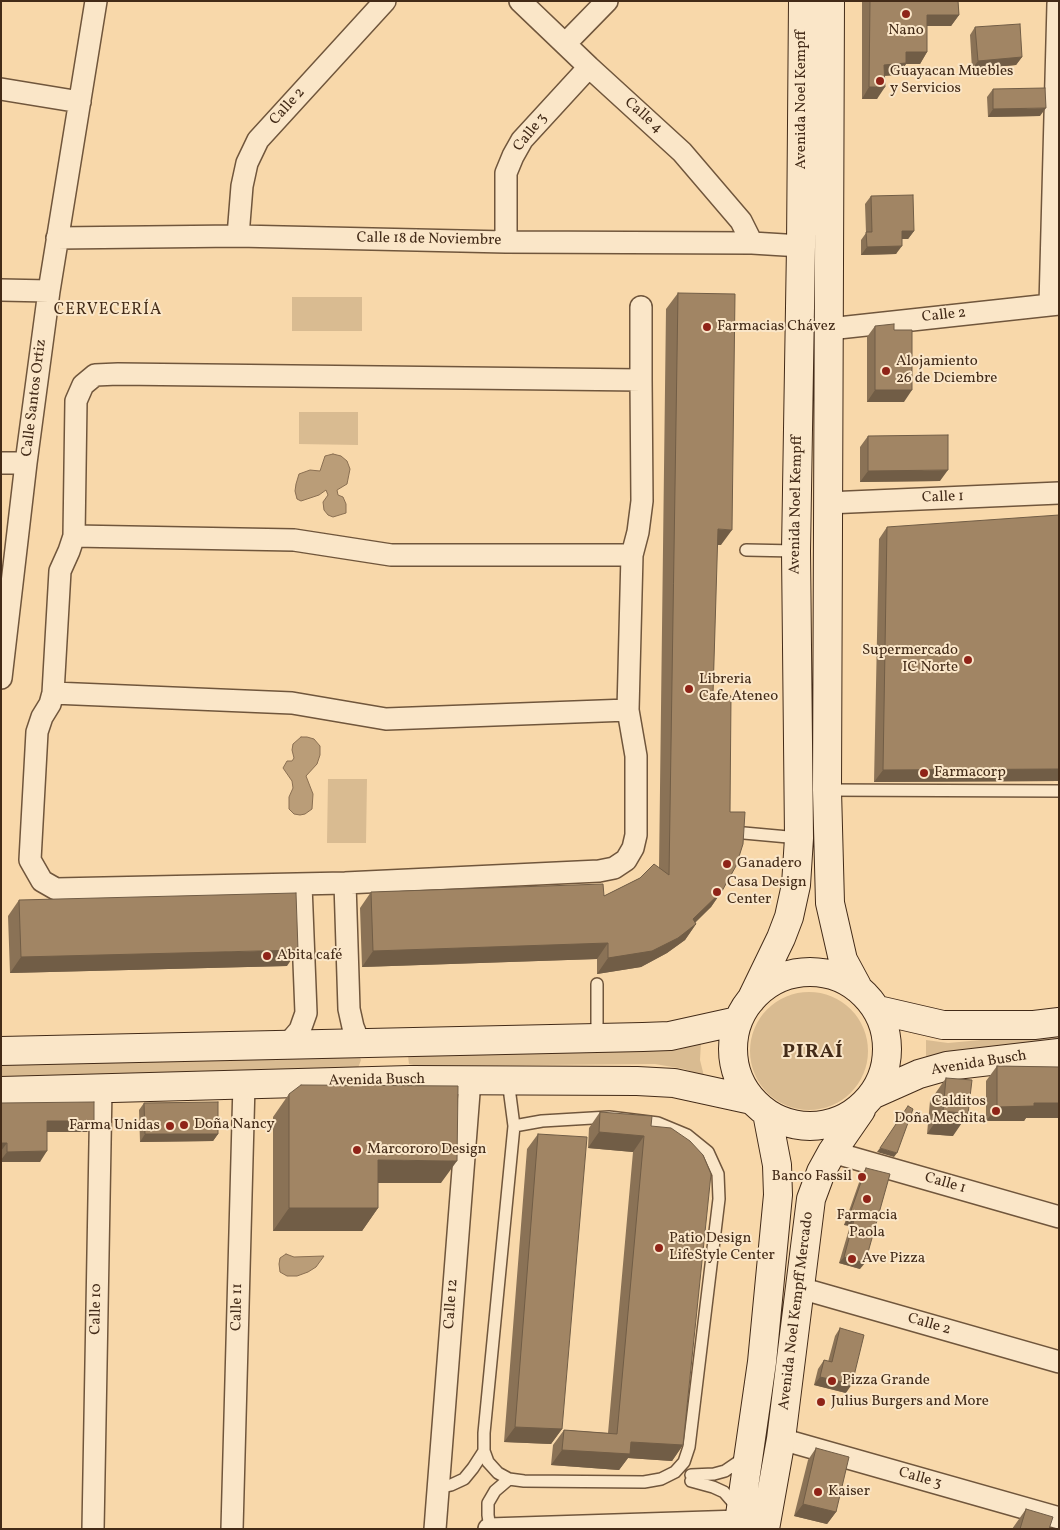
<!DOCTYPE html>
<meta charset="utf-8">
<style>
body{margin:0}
#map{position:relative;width:1060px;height:1530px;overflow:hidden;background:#f8d8aa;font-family:Vollkorn,serif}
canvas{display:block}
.frame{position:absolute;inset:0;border:2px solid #432b18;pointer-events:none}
</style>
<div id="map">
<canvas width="1060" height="1530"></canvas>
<div class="frame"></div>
</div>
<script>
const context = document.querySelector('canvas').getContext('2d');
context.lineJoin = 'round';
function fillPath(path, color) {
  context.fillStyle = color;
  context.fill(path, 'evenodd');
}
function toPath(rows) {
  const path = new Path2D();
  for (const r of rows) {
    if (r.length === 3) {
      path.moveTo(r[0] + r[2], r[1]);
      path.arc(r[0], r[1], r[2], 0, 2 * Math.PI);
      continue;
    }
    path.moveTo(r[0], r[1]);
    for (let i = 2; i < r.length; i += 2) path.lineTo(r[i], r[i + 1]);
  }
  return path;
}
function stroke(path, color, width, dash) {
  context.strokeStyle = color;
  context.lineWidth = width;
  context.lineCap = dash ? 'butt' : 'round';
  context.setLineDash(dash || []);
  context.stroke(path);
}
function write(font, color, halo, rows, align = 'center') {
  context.font = font + ' Vollkorn,serif';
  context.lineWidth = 4;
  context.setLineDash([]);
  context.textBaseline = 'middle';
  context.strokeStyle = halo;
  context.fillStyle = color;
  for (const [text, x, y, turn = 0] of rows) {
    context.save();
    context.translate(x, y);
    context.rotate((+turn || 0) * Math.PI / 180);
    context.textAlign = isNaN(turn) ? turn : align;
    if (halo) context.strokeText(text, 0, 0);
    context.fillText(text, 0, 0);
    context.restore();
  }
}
fillPath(toPath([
 [292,297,362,297,362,331,292,331],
 [299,412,358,412,358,445,299,444],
 [328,779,367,779,366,843,327,843],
 [809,1051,59],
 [1059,1033,1059,1041,948,1052,926,1058,926,1040,948,1043],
 [701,1042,700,1060,704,1076,684,1069,655,1064,418,1066,409,1064,408,1056,417,1054,678,1050],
 [358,1052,361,1060,358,1068,1,1078,1,1062]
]), '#d9bb91');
const water = toPath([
 [333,454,341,456,347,461,350,469,347,484,337,490,338,495,343,497,346,504,346,513,333,517,328,515,324,510,323,502,328,495,326,490,319,495,301,501,297,499,295,491,296,484,299,474,310,470,320,471,325,456,333,454],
 [301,737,307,737,314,739,320,746,320,755,317,764,306,776,313,794,312,809,305,814,300,815,294,814,289,809,289,797,293,788,292,781,283,768,287,761,292,761,294,758,292,750,293,744,301,737],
 [286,1254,294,1257,324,1256,316,1267,308,1272,297,1276,287,1276,280,1272,279,1264,280,1258,286,1254]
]);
fillPath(water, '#ba9d78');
stroke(water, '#8a6f52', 1);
const service = toPath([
 [746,550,796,551],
 [827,790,1059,791],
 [744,833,799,838],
 [597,984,597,1038],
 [508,1080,514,1126],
 [609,1117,658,1123,687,1135,708,1152,718,1174,719,1199,689,1447,684,1462,675,1472,661,1479,644,1482,524,1481,509,1479,498,1473,488,1462,484,1451,484,1433,514,1126,542,1121,609,1117],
 [691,1475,714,1474,725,1471,744,1458],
 [691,1481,713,1487,724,1492,737,1507],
 [438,1488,451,1485,464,1479,473,1468,484,1451],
 [490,1529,488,1515,488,1503,495,1491,509,1479]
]);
const minor = toPath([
 [520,1,589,67,682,152,741,221,752,243],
 [565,44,607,1],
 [1,89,80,102],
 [238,236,242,186,247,163,258,140,385,1],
 [57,238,238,236,506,242,752,243,801,246],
 [506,242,506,173,513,156,522,140,589,67],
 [1,290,49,291],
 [1050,305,1058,4],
 [641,307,641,380,642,501,638,532,632,555,628,710,636,756,636,835,633,848,626,860,614,868,599,871,345,883,56,889,42,881,30,860,37,732,42,717,50,704,53,693,60,571,69,551,74,536,76,401,83,385,95,375,118,374,641,380],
 [829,329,1059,304],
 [1,463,26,463],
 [827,503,1059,493],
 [74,536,294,540,391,555,632,555],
 [1,678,26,463,49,291,96,1],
 [53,693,292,703,386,719,628,710],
 [345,883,349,1009,353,1027,359,1042],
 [287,1045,300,1030,306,1013,301,885],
 [832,1152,1059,1217],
 [800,1288,1059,1362],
 [781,1439,1059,1518],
 [93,1529,101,1088],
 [232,1529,244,1084],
 [435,1529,470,1080],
 [489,1529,740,1521]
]);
const secondary = toPath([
 [830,1,827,790,830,903,843,960,857,986],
 [810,1049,77],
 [751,1000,781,938,789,917,796,885,799,838,796,551,801,246,803,1],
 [878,1010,943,1025,1034,1025,1059,1022],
 [1,1051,643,1037,670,1036,738,1021],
 [1,1091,410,1080,637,1081,674,1083,752,1100],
 [874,1094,919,1074,947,1066,1059,1053],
 [738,1529,762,1362,778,1195,777,1165,767,1113],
 [765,1529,781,1439,811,1199,821,1172,832,1152,861,1110]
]);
stroke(service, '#70563c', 14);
stroke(minor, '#70563c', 24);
stroke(secondary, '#432b18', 30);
stroke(service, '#fae6c8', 11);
stroke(minor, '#fae6c8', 21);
stroke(secondary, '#fae6c8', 28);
fillPath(toPath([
 [862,1,958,1,959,15,951,26,927,26,927,52,920,64,906,64,898,75,884,76,877,99,862,99],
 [975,27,1022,57,1016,65,972,69,970,35],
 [993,89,1040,116,988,117,987,97],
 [871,196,914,231,908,239,902,239,896,254,861,255,861,240,866,233,865,204],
 [678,293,721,545,717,545,713,694,722,891,711,907,695,923,696,924,685,940,667,953,641,967,597,974,597,959,362,967,360,908,371,892,604,896,640,878,659,868,666,309],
 [875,326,894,330,904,402,867,402,867,337],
 [868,436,940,481,860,482,860,447],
 [887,527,1059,781,874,782,879,539],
 [19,900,287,966,10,973,8,916],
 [997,1066,1059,1067,1059,1118,1026,1118,1024,1121,986,1121,986,1081],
 [946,1078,953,1136,927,1134,930,1101],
 [289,1094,441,1183,378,1183,378,1208,362,1231,273,1231,273,1117],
 [1,1103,94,1121,87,1132,47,1132,40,1162,1,1162],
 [144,1103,218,1134,213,1141,140,1142,139,1110],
 [600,1112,651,1126,683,1445,672,1461,628,1458,619,1470,551,1465,553,1445,564,1430,608,1433,633,1152,588,1148,589,1128],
 [538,1134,562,1429,551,1444,504,1442,527,1149],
 [866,1168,860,1269,839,1263,850,1226,844,1225,862,1174],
 [840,1328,846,1393,814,1385,818,1369,824,1360,828,1362,835,1336],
 [816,1448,836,1512,827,1524,794,1516,808,1460],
 [1026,1509,1049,1529,1012,1529]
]), '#8a7256');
fillPath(toPath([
 [927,15,959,15,951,26,919,26],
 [906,52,927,52,920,64,906,64,898,75,876,76,884,65],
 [1022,57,1016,65,972,69,978,61],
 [869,87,885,87,877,99,862,99],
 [1046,108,1040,116,988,117,993,109],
 [902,231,914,231,908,239,896,239],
 [902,246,896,254,861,255,867,247],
 [875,390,912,390,904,402,867,402],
 [948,470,940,481,860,482,868,471],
 [718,529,732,530,721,545,707,545],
 [1059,769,1059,781,874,782,883,770],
 [722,891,711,907,684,933,696,924,685,940,667,953,641,967,597,974,608,958,693,919],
 [608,943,597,959,362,967,373,951],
 [298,950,287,966,10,973,21,957],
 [1034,1103,1059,1103,1059,1118,1026,1118,1024,1121,986,1121,997,1107],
 [943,1111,968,1114,953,1136,927,1134],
 [47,1121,94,1121,87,1132,39,1132],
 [599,1132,644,1136,633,1152,588,1148],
 [145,1134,218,1134,213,1141,140,1142],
 [1,1143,7,1143,1,1151],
 [880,1148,897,1153,894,1157,877,1152],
 [47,1151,40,1162,1,1162,1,1160,7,1152],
 [378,1160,457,1161,441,1183,362,1183],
 [289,1208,378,1208,362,1231,273,1231],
 [848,1219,854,1220,850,1226,844,1225],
 [844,1257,865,1263,860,1269,839,1263],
 [820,1377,852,1384,846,1393,814,1385],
 [515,1427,562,1429,551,1444,504,1442],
 [631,1442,683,1445,672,1461,628,1458,619,1470,551,1465,562,1450],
 [803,1504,836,1512,827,1524,794,1516]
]), '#715d46');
const building = toPath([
 [870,1,958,1,959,15,927,15,927,52,906,52,906,63,884,65,885,87,869,87,870,1],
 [1020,24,1022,57,978,61,975,27,1020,24],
 [1045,88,1046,108,993,109,993,89,1045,88],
 [913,195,914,231,902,231,902,246,867,247,866,232,872,232,871,196,913,195],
 [678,293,735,294,732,530,718,529,713,694,731,696,730,812,745,812,743,844,736,866,722,891,693,919,696,924,678,938,652,951,608,958,608,943,373,951,371,892,603,884,604,896,640,878,654,864,669,875,678,293],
 [894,324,894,330,912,330,912,390,875,390,875,326,894,324],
 [948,435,948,470,868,471,868,436,948,435],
 [1059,515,1059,769,883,770,887,527,1059,515],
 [296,893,298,950,21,957,19,900,296,893],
 [997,1066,1059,1067,1059,1103,1034,1103,1034,1106,997,1107,997,1066],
 [946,1078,972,1080,968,1114,943,1111,946,1078],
 [301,1085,458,1086,457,1161,378,1160,378,1208,289,1208,289,1094,301,1085],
 [94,1102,94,1121,47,1121,47,1151,7,1152,7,1143,1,1143,1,1103,94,1102],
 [218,1102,218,1134,145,1134,144,1103,218,1102],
 [908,1106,913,1109,897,1153,880,1148,908,1106],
 [600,1112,652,1116,651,1126,671,1128,690,1141,703,1155,711,1174,683,1445,631,1442,630,1454,562,1450,564,1430,617,1434,644,1136,599,1132,600,1112],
 [538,1134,587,1137,562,1429,515,1427,538,1134],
 [866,1168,890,1174,865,1263,844,1257,854,1220,848,1219,866,1168],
 [840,1328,864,1335,852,1384,820,1377,824,1360,832,1362,840,1328],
 [816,1448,849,1457,836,1512,803,1504,816,1448],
 [1026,1509,1053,1517,1049,1529,1020,1529,1026,1509]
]);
fillPath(building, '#a18564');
stroke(building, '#715d46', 1);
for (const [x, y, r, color] of [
 [906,14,5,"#8f2418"],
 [880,81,5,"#8f2418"],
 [707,327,5,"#8f2418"],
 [886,371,5,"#8f2418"],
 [968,660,5,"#8f2418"],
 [689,689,5,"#8f2418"],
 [924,773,5,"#8f2418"],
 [727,864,5,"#8f2418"],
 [717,892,5,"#8f2418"],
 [267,956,5,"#8f2418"],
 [996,1111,5,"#8f2418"],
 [184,1125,5,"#8f2418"],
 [170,1126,5,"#8f2418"],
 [357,1150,5,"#8f2418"],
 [862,1177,5,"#8f2418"],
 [867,1199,5,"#8f2418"],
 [659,1248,5,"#8f2418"],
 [852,1259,5,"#8f2418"],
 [832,1381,5,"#8f2418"],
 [821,1402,5,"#8f2418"],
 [818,1492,5,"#8f2418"]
]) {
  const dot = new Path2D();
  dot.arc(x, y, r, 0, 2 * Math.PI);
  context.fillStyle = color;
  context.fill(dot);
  stroke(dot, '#fae6c8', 2);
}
write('15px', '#432b18', '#fae6c8', [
 ["Nano",906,31,"center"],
 ["Guayacan Muebles",890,72],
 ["y Servicios",890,89],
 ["Farmacias Chávez",717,327],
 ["Alojamiento",896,362],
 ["26 de Dciembre",896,379],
 ["Supermercado",958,651,"right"],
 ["IC Norte",958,668,"right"],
 ["Libreria",699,680],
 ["Cafe Ateneo",699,697],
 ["Farmacorp",934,773],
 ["Ganadero",737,864],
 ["Casa Design",727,883],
 ["Center",727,900],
 ["Abita café",277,956],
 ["Calditos",986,1102,"right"],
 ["Doña Mechita",986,1119,"right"],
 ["Doña Nancy",194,1125],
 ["Farma Unidas",160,1126,"right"],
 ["Marcororo Design",367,1150],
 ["Banco Fassil",852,1177,"right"],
 ["Farmacia",867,1216,"center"],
 ["Paola",867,1233,"center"],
 ["Patio Design",669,1239],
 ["LifeStyle Center",669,1256],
 ["Ave Pizza",862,1259],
 ["Pizza Grande",842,1381],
 ["Julius Burgers and More",831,1402],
 ["Kaiser",828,1492]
], 'left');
write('15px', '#432b18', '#fae6c8', [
 ["Avenida Noel Kempff",802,100,-90],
 ["Calle 2",288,107,-48],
 ["Calle 4",643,116,42],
 ["Calle 3",531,133,-51],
 ["Calle 18 de Noviembre",429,240,1],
 ["Calle 2",944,316,-6],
 ["Calle Santos Ortiz",35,398,-83],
 ["Calle 1",943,498,-2],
 ["Avenida Noel Kempff",797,505,-89],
 ["Avenida Busch",979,1064,-9],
 ["Avenida Busch",377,1081,-1],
 ["Calle 1",945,1184,16],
 ["Calle 12",452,1304,-86],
 ["Calle 11",238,1307,-89],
 ["Calle 10",97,1309,-89],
 ["Avenida Noel Kempff Mercado",797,1311,-83],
 ["Calle 2",929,1325,16],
 ["Calle 3",920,1479,16]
]);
context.letterSpacing = '1px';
write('16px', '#432b18', '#fae6c8', [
 ["CERVECERÍA",108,311]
]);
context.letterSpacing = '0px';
context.letterSpacing = '1px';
write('bold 20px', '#432b18', '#fae6c8', [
 ["PIRAÍ",813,1053]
]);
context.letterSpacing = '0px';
</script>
